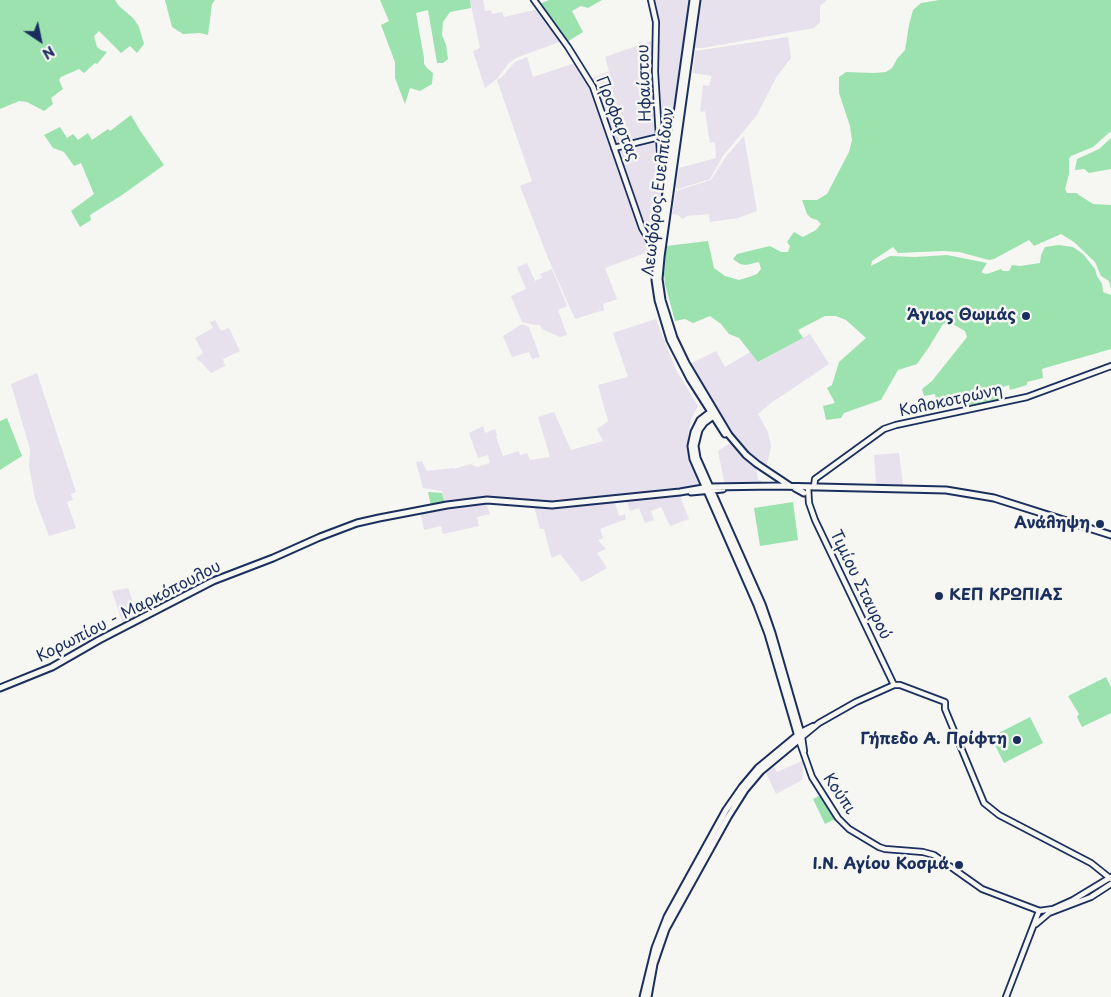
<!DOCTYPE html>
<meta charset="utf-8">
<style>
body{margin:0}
#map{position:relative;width:1111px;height:997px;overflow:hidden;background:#f6f6f2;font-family:"Playpen Sans",sans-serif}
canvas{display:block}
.north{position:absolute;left:15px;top:15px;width:50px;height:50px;-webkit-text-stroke:4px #f6f6f2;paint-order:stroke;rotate:146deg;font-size:14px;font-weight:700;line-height:20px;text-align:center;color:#1b2f5e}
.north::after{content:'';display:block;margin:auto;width:18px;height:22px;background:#1b2f5e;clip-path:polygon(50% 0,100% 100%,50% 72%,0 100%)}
</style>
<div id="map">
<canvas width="1111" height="997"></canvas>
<div class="north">N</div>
</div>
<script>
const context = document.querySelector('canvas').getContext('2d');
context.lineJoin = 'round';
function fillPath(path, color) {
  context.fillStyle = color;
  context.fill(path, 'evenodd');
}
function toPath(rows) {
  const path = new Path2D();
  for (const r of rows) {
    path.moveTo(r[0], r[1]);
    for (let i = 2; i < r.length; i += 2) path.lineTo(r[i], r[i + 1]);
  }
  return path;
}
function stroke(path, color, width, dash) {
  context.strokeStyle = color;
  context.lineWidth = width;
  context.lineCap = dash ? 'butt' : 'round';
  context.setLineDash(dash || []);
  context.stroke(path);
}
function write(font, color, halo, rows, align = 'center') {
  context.font = font + ' "Playpen Sans",sans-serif';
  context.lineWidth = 5;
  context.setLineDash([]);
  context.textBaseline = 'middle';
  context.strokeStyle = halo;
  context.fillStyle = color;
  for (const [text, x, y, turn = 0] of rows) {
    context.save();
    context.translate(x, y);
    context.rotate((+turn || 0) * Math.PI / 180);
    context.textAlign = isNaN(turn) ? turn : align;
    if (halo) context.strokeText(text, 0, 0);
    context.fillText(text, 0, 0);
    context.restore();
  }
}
fillPath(toPath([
 [470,0,483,0,485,11,491,10,492,14,502,12,504,17,538,9,562,41,516,58,508,64,498,78,485,88,473,51,480,48],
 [654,0,689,0,668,165,664,164,658,94,658,22],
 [700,0,827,0,820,6,820,22,814,28,703,48,695,48],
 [788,37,791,58,777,76,757,115,723,156,711,177,710,179,678,189,676,187,679,168,716,158,715,142,710,143,705,111,700,112,703,85,709,86,712,76,693,73,695,51],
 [654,40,653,76,656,135,618,145,614,144,601,101,590,79,609,71,605,57],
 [527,57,533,77,575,63,592,88,633,200,653,250,605,268,617,299,603,304,604,310,575,319,548,258,520,186,532,181,497,80,502,77,515,62],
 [744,136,757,211,738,218,710,222,709,214,687,216,683,219,678,215,672,214,676,191,711,180,727,155],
 [656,139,658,169,661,175,666,180,655,247,647,233,629,179,617,150],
 [527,263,535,281,542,278,540,274,552,269,567,306,558,310,567,335,560,337,542,329,540,325,534,325,522,322,511,296,526,289,517,267],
 [656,319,676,370,698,406,692,417,688,434,689,460,701,484,698,487,678,491,689,519,670,526,661,507,651,511,654,520,645,523,639,508,630,511,626,499,614,500,619,516,625,514,626,519,600,529,603,538,598,540,606,549,597,553,607,568,582,582,560,554,552,558,551,556,544,529,540,529,533,502,488,498,486,504,490,514,477,517,479,526,443,534,441,526,424,530,420,510,445,505,442,491,423,488,416,462,422,461,427,471,453,468,454,469,471,464,477,467,490,463,488,455,478,458,469,433,483,426,485,433,495,429,497,436,496,437,503,456,519,451,520,455,527,453,530,460,550,457,538,417,554,412,571,450,603,441,597,429,608,421,598,385,628,377,613,333],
 [215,320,221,331,229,328,240,351,223,359,225,366,211,373,202,363,196,358,203,353,195,338,213,328,210,322],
 [522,324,529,327,540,357,532,359,529,352,512,357,503,336],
 [810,334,829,364,771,403,758,414,768,432,771,446,767,465,765,466,743,448,731,435,690,364,716,351,725,367,752,351,759,362],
 [37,373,76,492,71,494,73,500,67,502,76,528,49,536,35,499,29,466,30,449,11,384],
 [730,443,739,454,756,466,758,480,761,480,762,484,725,485,718,451],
 [899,453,903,485,876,484,874,455],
 [128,588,138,616,123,625,112,591],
 [804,760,802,780,776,794,766,773,773,764,777,772]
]), '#e6e1ed');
fillPath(toPath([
 [0,0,115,0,119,6,134,19,139,27,144,44,137,53,130,46,121,53,99,31,94,36,97,47,101,50,107,52,97,64,95,63,84,73,79,69,61,77,59,80,63,89,51,98,53,104,44,111,27,102,19,101,0,109],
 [165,0,215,0,212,4,208,35,200,33,183,34,172,27],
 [380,0,470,0,471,8,450,12,443,22,442,35,446,45,448,59,443,63,437,63,428,10,416,13,424,58,424,64,428,69,433,73,432,84,420,91,410,88,405,104,395,78,395,62,381,25,389,21],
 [549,0,602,0,588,8,581,6,572,11,583,32,567,42,539,4],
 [939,0,1111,0,1111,131,1093,147,1071,156,1069,159,1069,174,1065,189,1067,193,1076,193,1093,204,1111,205,1111,289,1109,281,1101,276,1095,262,1074,242,1061,234,1034,246,1029,240,994,259,989,260,959,252,943,251,898,253,893,247,872,261,871,266,890,256,915,257,947,255,987,263,982,271,982,273,987,274,1001,269,1003,271,1009,271,1012,265,1020,266,1040,263,1041,255,1045,247,1059,245,1073,247,1083,254,1095,269,1097,276,1102,284,1103,292,1111,295,1111,349,1045,368,1042,369,1043,378,1027,382,1027,385,1010,390,1009,385,997,389,1000,401,969,408,967,401,937,404,935,394,924,396,922,389,932,381,967,337,965,331,949,322,943,324,929,347,917,364,898,370,881,400,844,413,841,418,826,420,823,406,835,403,827,388,832,385,839,362,866,338,846,320,836,316,825,316,798,330,803,338,758,362,739,338,729,334,721,324,710,316,693,323,685,319,675,321,665,284,664,274,666,246,708,241,714,268,725,276,739,280,749,277,757,274,761,269,759,262,746,265,740,264,733,259,737,254,770,246,781,252,788,252,790,246,787,242,794,232,803,237,816,230,821,224,817,220,811,218,807,214,802,200,817,200,827,194,849,152,852,140,850,126,839,93,839,77,846,72,874,73,886,72,892,68,897,59,905,50,909,25,913,10,921,3],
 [131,115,139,129,164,165,122,195,90,215,91,220,80,227,71,211,94,194,81,163,74,166,64,152,53,148,44,135,60,127,67,138,73,134,78,140,88,133,92,140,108,129,110,131],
 [1111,138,1111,169,1089,173,1084,169,1075,170,1077,159,1099,149],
 [7,418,22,456,0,470,0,421],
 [428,492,442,493,445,504,431,506],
 [793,502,798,540,760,546,754,508],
 [1106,677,1111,687,1111,713,1082,727,1077,717,1079,714,1068,696],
 [1030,717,1043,743,1004,763,991,737],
 [821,795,835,819,825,824,813,799]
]), '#9be2af');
const secondary = toPath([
 [534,0,568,47,593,87,642,228,655,250,656,256],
 [651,0,656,22,655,72,661,169,665,177,671,179],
 [614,148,659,137],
 [808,487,809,503,815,520,894,685],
 [814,487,815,479,884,429,896,425,1027,397,1111,366],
 [801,732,813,726],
 [799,740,812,777,838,818,849,829,879,847,885,849,923,852,934,855,982,889,1040,911],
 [804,751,802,737,819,723,856,702,894,685,900,685,945,702,945,709,984,803,999,815,1091,863,1111,879],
 [1036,924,1049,913,1091,897,1111,884],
 [1006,997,1039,911,1053,909,1073,900,1111,877]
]);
const primary = toPath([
 [693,0,657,256,655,280,658,300,670,340,690,379,725,434],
 [697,0,661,257,659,279,662,300,674,338,686,363,729,435,746,455,757,464,790,486],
 [663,170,668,171,670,168],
 [712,411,700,420,694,432,691,446,693,459,757,605,768,634,799,740],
 [795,488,804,493],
 [691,492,723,489],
 [0,688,52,667,99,640,213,581,273,558,320,537,357,523,379,518,447,505,487,500,552,505,680,492,709,487,776,486,946,490,994,498,1111,535],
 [643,997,655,948,667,917,726,810,742,787,758,768,799,734],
 [648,997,654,964,666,929,728,817,745,790,761,771,802,737,772,633,762,604,697,458,695,446,699,430,704,423,716,414]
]);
stroke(secondary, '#1b2f5e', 8);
stroke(primary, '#1b2f5e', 9);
stroke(secondary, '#f6f6f2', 4.5);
stroke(primary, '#f6f6f2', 5);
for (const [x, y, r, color] of [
 [1026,316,5,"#1b2f5e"],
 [1100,524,5,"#1b2f5e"],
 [939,596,5,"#1b2f5e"],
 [1017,740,5,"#1b2f5e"],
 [959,865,5,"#1b2f5e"]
]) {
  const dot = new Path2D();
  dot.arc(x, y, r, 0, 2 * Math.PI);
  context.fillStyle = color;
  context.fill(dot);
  stroke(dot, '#f6f6f2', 2);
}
write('16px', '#1b2f5e', '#f6f6f2', [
 ["Ηφαίστου",645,83,-92],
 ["Προφαρτας",617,119,68],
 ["Λεωφόρος Ευελπίδων",659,192,-83],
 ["Κολοκοτρώνη",951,401,-12],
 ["Τιμίου Σταυρού",860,585,64],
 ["Κορωπίου - Μαρκόπουλου",129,612,-27],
 ["Κούπι",839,794,56]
]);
write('bold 16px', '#1b2f5e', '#f6f6f2', [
 ["Άγιος Θωμάς",1016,316],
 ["Ανάληψη",1090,524],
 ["ΚΕΠ ΚΡΩΠΙΑΣ",949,596,"left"],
 ["Γήπεδο Α. Πρίφτη",1007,740],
 ["Ι.Ν. Αγίου Κοσμά",949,865]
], 'right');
</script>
